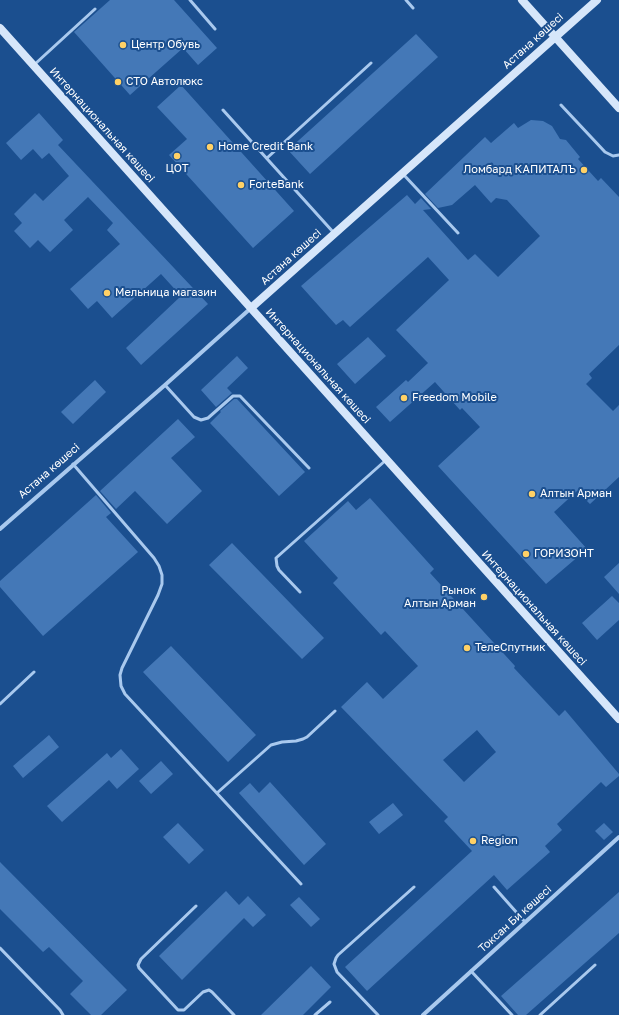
<!DOCTYPE html>
<meta charset="utf-8">
<style>
body{margin:0}
canvas{display:block;background:#1b4f8f}
</style>
<canvas width="619" height="1015"></canvas>
<script>
const context = document.querySelector('canvas').getContext('2d');
context.lineJoin = 'round';
function fillPath(path, color) {
  context.fillStyle = color;
  context.fill(path, 'evenodd');
}
function toPath(rows) {
  const path = new Path2D();
  for (const r of rows) {
    path.moveTo(r[0], r[1]);
    for (let i = 2; i < r.length; i += 2) path.lineTo(r[i], r[i + 1]);
  }
  return path;
}
function stroke(path, color, width, dash) {
  context.strokeStyle = color;
  context.lineWidth = width;
  context.lineCap = dash ? 'butt' : 'round';
  context.setLineDash(dash || []);
  context.stroke(path);
}
function write(font, color, halo, rows, align = 'center') {
  context.font = font + ' "Golos Text",sans-serif';
  context.lineWidth = 4;
  context.setLineDash([]);
  context.textBaseline = 'middle';
  context.strokeStyle = halo;
  context.fillStyle = color;
  for (const [text, x, y, turn = 0] of rows) {
    context.save();
    context.translate(x, y);
    context.rotate((+turn || 0) * Math.PI / 180);
    context.textAlign = isNaN(turn) ? turn : align;
    if (halo) context.strokeText(text, 0, 0);
    context.fillText(text, 0, 0);
    context.restore();
  }
}
fillPath(toPath([
 [110,0,174,0,217,48,198,65,183,48,130,95,74,32],
 [416,34,438,57,310,174,288,150],
 [181,85,294,211,253,248,169,155,187,139,157,107],
 [39,113,63,140,58,145,208,304,141,365,126,348,181,296,161,274,112,318,97,301,88,309,70,289,120,244,107,230,113,223,88,197,64,220,73,230,50,252,38,240,30,248,14,231,22,223,14,214,35,193,43,201,69,176,49,153,42,159,33,149,21,160,6,143],
 [531,120,543,121,552,126,560,139,566,140,580,157,578,159,598,181,601,178,619,197,619,345,589,374,592,378,586,384,613,411,619,405,619,477,590,504,577,491,554,512,587,549,546,584,438,466,480,427,462,408,460,410,435,382,390,422,376,407,406,380,408,382,428,363,396,330,449,280,428,257,350,327,343,320,336,325,301,286,407,195,415,204,421,198,431,209,423,210,468,260,475,254,498,277,540,236,507,200,496,198,491,203,475,185,452,205,438,208,425,194,485,137,491,143,514,123,518,128],
 [368,337,386,356,355,384,337,364],
 [237,356,248,368,227,388,232,393,216,407,201,390],
 [95,380,106,392,73,424,61,412],
 [234,399,237,399,305,472,279,496,210,423,221,412,220,411],
 [178,419,195,437,171,458,202,491,167,524,135,491,116,509,100,491],
 [96,495,111,513,106,517,138,552,43,636,0,587,0,581],
 [370,498,434,569,430,573,515,666,514,668,559,716,565,710,619,774,619,776,606,787,601,782,557,824,562,830,545,846,550,852,507,890,494,875,367,991,345,967,472,851,444,821,448,817,341,707,367,682,383,699,418,666,385,631,381,635,333,583,338,578,304,541,348,501,356,510],
 [477,730,496,752,464,782,443,760],
 [232,543,324,638,302,659,209,565],
 [619,563,619,594,604,577],
 [612,596,619,603,619,620,597,640,582,623],
 [171,646,256,735,228,762,143,672],
 [49,735,59,747,23,778,13,766],
 [121,749,139,769,117,789,109,780,62,822,47,806,107,753,111,758],
 [161,761,173,774,151,794,139,781],
 [270,782,326,844,304,865,239,793,250,783,259,793],
 [393,803,403,815,379,834,369,822],
 [178,823,204,850,189,864,163,837],
 [604,823,613,832,604,840,595,831],
 [0,862,127,990,101,1015,91,1015,70,994,83,981,49,947,43,952,0,909],
 [226,891,239,905,248,896,266,915,253,927,244,918,182,980,159,956],
 [619,892,619,933,526,1015,518,1015,501,996],
 [299,897,320,919,311,927,290,905],
 [311,966,331,987,303,1015,261,1015]
]), '#4478b7');
stroke(toPath([
 [190,0,215,29],
 [406,0,413,8],
 [35,64,95,9],
 [561,105,605,152,613,156,619,155],
 [223,110,334,233],
 [267,158,371,63],
 [403,174,458,233],
 [165,385,194,417,201,420,208,418,233,396,240,396,309,468],
 [73,464,154,558,159,566,162,575,162,584,158,595,122,668,120,675,121,686,125,694,301,884],
 [300,592,279,570,277,566,276,558,386,460],
 [0,704,34,672],
 [217,793,271,745,282,742,296,741,303,739,307,737,335,711],
 [494,887,525,922],
 [196,906,141,959,138,965,139,968,178,1010,184,1010,203,992,209,990,212,992,234,1015],
 [0,948,60,1010,63,1015],
 [471,971,512,1015],
 [315,1015,330,1002],
 [378,1015,337,972,334,964,336,958,338,955,414,887],
 [540,1015,595,965]
]), '#a9c9ee', 3);
stroke(toPath([
 [0,529,165,385,251,308],
 [423,1015,619,837]
]), '#a9c9ee', 4);
stroke(toPath([
 [522,0,619,108],
 [0,28,619,719],
 [251,308,597,0]
]), '#d6e6fa', 8);
for (const [x, y, r, color] of [
 [123,45,4,"#ffd166"],
 [118,82,4,"#ffd166"],
 [210,147,4,"#ffd166"],
 [177,156,4,"#ffd166"],
 [584,170,4,"#ffd166"],
 [241,185,4,"#ffd166"],
 [107,293,4,"#ffd166"],
 [404,398,4,"#ffd166"],
 [532,494,4,"#ffd166"],
 [526,554,4,"#ffd166"],
 [484,597,4,"#ffd166"],
 [467,648,4,"#ffd166"],
 [473,841,4,"#ffd166"]
]) {
  const dot = new Path2D();
  dot.arc(x, y, r, 0, 2 * Math.PI);
  context.fillStyle = color;
  context.fill(dot);
  stroke(dot, '#1b4f8f', 1.5);
}
write('11px', '#fff', '#1b4f8f', [
 ["Астана көшесі",533,41,-42],
 ["Интернациональная көшесі",102,125,48],
 ["Астана көшесі",291,257,-42],
 ["Интернациональная көшесі",318,366,48],
 ["Астана көшесі",49,471,-41],
 ["Интернациональная көшесі",534,608,48],
 ["Токсан Би көшесі",515,919,-42]
]);
write('11px', '#fff', '#1b4f8f', [
 ["Центр Обувь",131,45],
 ["СТО Автолюкс",126,82],
 ["Home Credit Bank",218,147],
 ["ЦОТ",177,169,"center"],
 ["Ломбард КАПИТАЛЪ",576,170,"right"],
 ["ForteBank",249,185],
 ["Мельница магазин",115,293],
 ["Freedom Mobile",412,398],
 ["Алтын Арман",540,494],
 ["ГОРИЗОНТ",534,554],
 ["Рынок",476,591,"right"],
 ["Алтын Арман",476,604,"right"],
 ["ТелеСпутник",475,648],
 ["Region",481,841]
], 'left');
</script>
